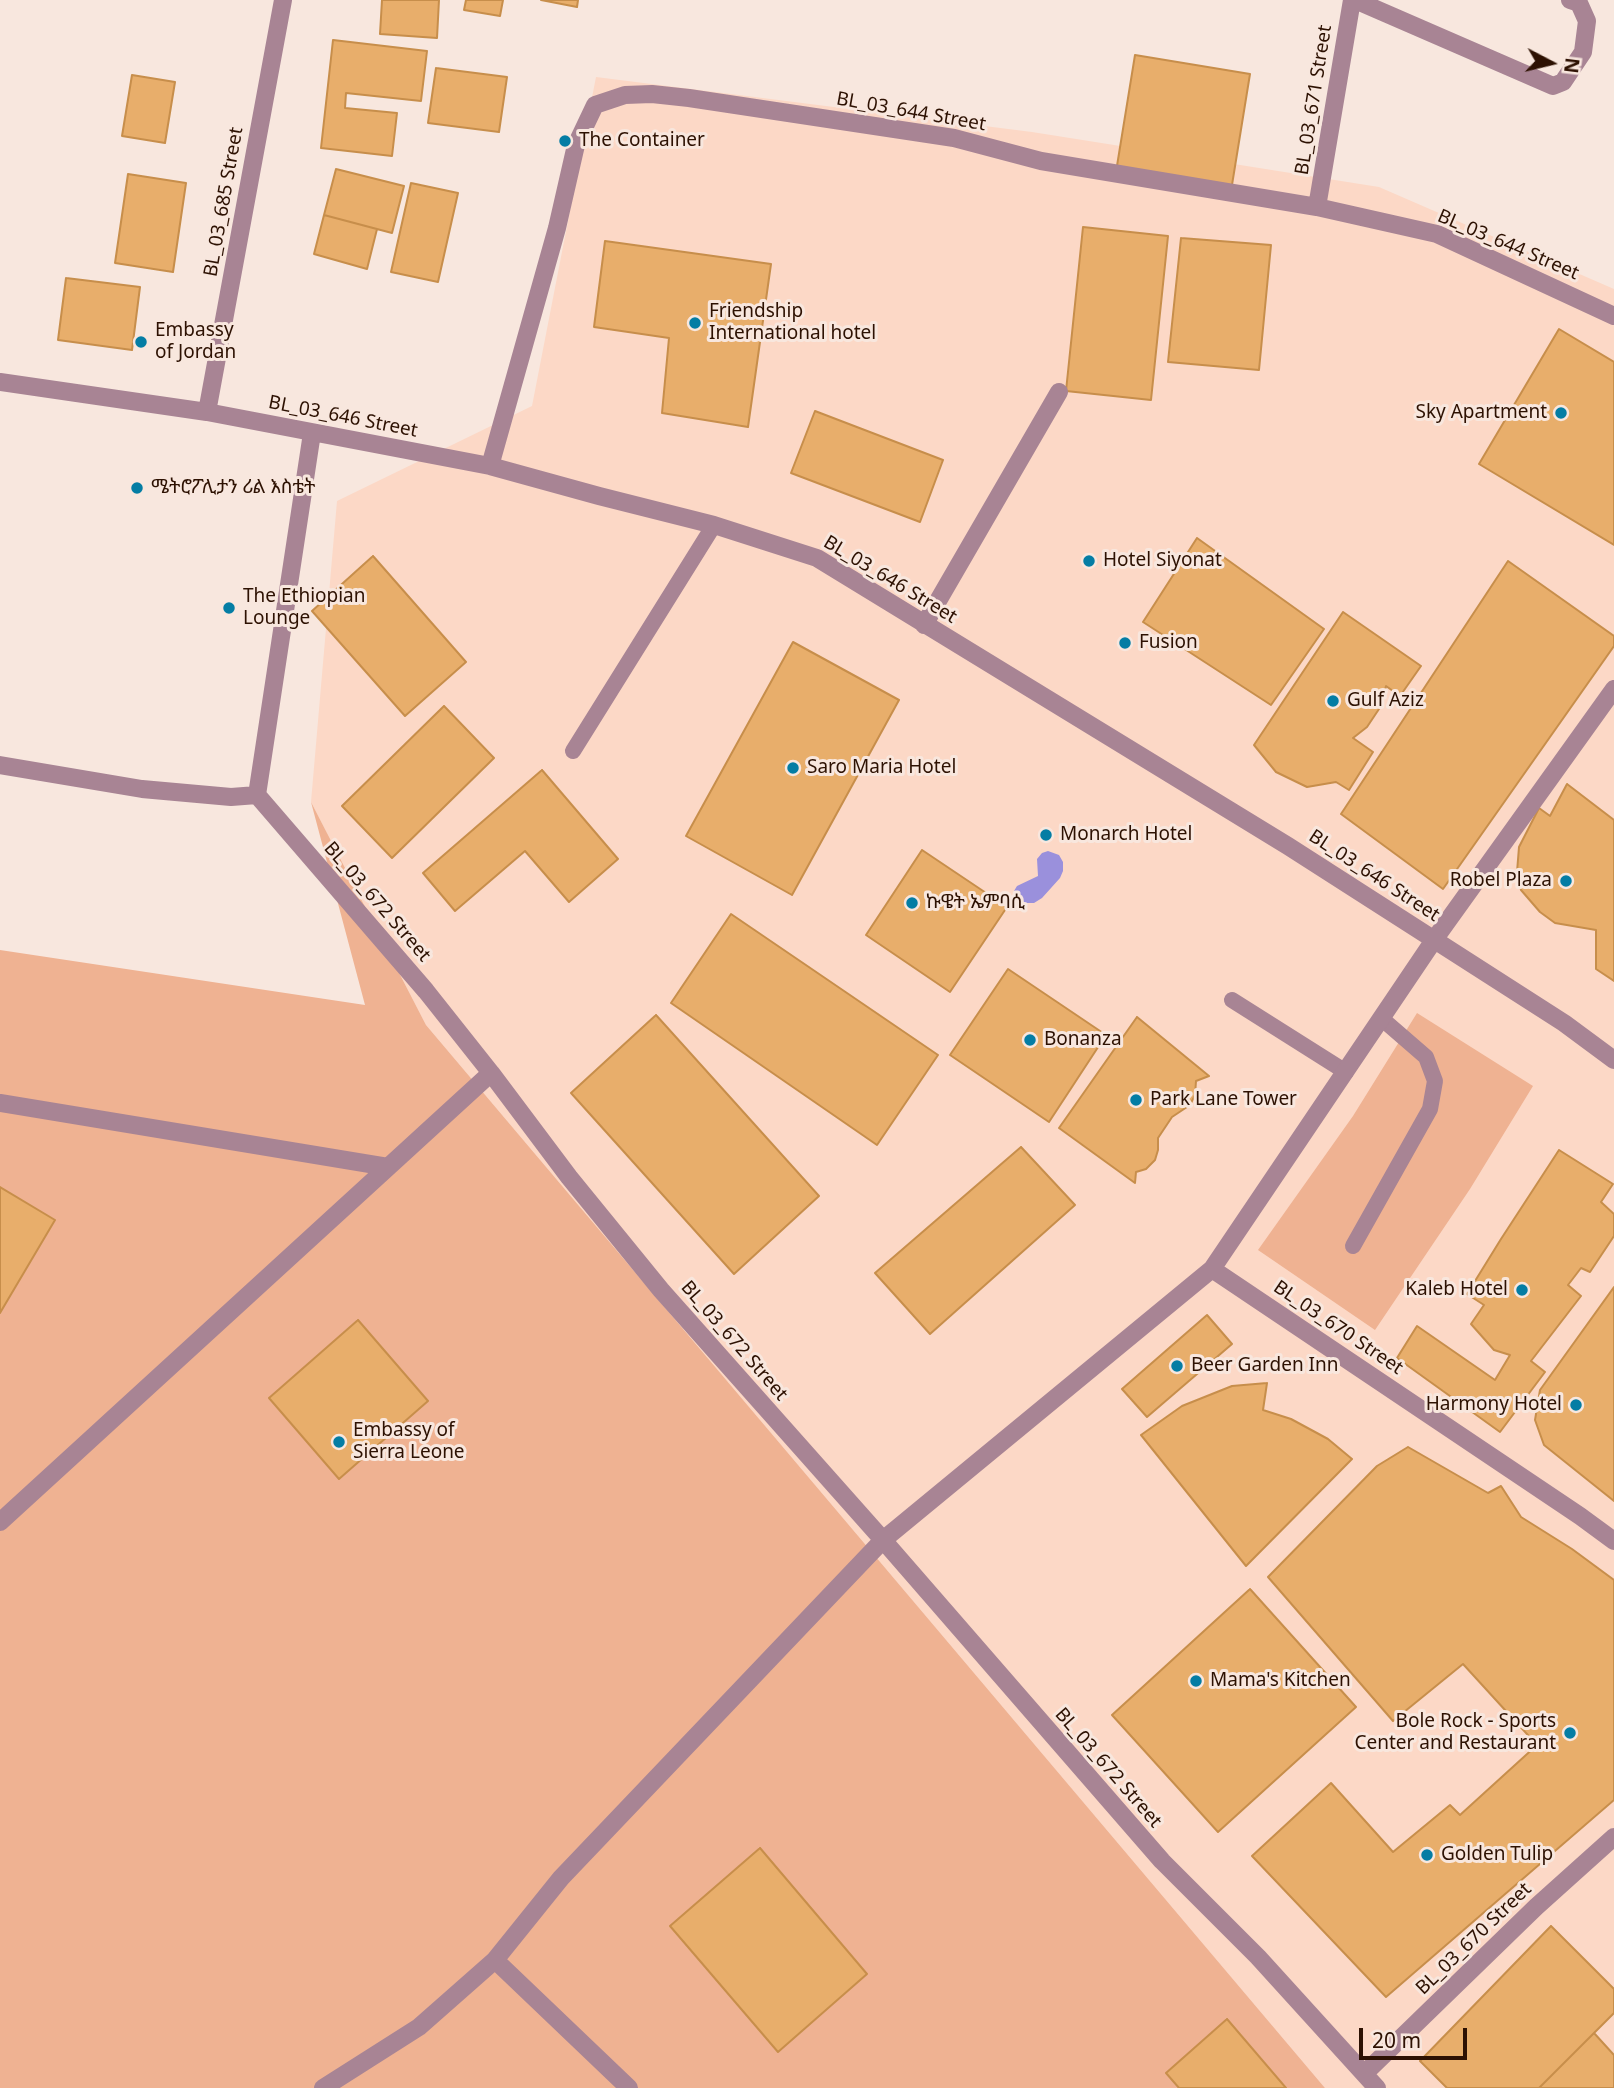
<!DOCTYPE html>
<meta charset="utf-8">
<style>
body{margin:0}
#map{position:relative;width:1614px;height:2088px;overflow:hidden;background:#f8e7de;font-family:"Noto Sans",sans-serif}
canvas{display:block}
.north{position:absolute;left:1516px;top:28px;width:70px;height:70px;-webkit-text-stroke:5px #f8e7de;paint-order:stroke;rotate:97deg;font-size:19px;font-weight:700;line-height:28px;text-align:center;color:#2d1102}
.north::after{content:'';display:block;margin:auto;width:24px;height:32px;background:#2d1102;clip-path:polygon(50% 0,100% 100%,50% 72%,0 100%)}
.scale{position:absolute;left:1359px;top:2028px;width:108px;height:32px;box-sizing:border-box;border:4px solid #2d1102;border-top:0;padding-left:9px;font-size:21px;line-height:24px;white-space:nowrap;color:#2d1102;-webkit-text-stroke:5px #f8e7de;paint-order:stroke}
</style>
<div id="map">
<canvas width="1614" height="2088"></canvas>
<div class="north">N</div>
<div class="scale">20 m</div>
</div>
<script>
const context = document.querySelector('canvas').getContext('2d');
context.lineJoin = 'round';
function fillPath(path, color) {
  context.fillStyle = color;
  context.fill(path, 'evenodd');
}
function toPath(rows) {
  const path = new Path2D();
  for (const r of rows) {
    path.moveTo(r[0], r[1]);
    for (let i = 2; i < r.length; i += 2) path.lineTo(r[i], r[i + 1]);
  }
  return path;
}
function stroke(path, color, width, dash) {
  context.strokeStyle = color;
  context.lineWidth = width;
  context.lineCap = dash ? 'butt' : 'round';
  context.setLineDash(dash || []);
  context.stroke(path);
}
function write(font, color, halo, rows, align = 'center') {
  context.font = font + ' "Noto Sans","Noto Sans Ethiopic",sans-serif';
  context.lineWidth = 6;
  context.setLineDash([]);
  context.textBaseline = 'middle';
  context.strokeStyle = halo;
  context.fillStyle = color;
  for (const [text, x, y, turn = 0] of rows) {
    context.save();
    context.translate(x, y);
    context.rotate((+turn || 0) * Math.PI / 180);
    context.textAlign = isNaN(turn) ? turn : align;
    if (halo) context.strokeText(text, 0, 0);
    context.fillText(text, 0, 0);
    context.restore();
  }
}
fillPath(toPath([
 [596,77,1032,132,1379,187,1614,289,1614,2088,1325,2088,426,1025,311,802,337,501,532,406]
]), '#fcd8c6');
fillPath(toPath([
 [311,802,426,1025,1325,2088,0,2088,0,950,365,1005],
 [1417,1013,1533,1086,1470,1189,1375,1330,1258,1250,1353,1116]
]), '#efb292');
fillPath(toPath([
 [1048,851,1059,855,1063,862,1063,871,1060,878,1042,898,1034,903,1019,903,1013,899,1014,891,1017,886,1038,876,1037,859,1042,853]
]), '#9a90dc');
const building = toPath([
 [382,0,439,0,437,38,380,34,382,0],
 [466,0,503,0,500,16,464,10,466,0],
 [541,0,578,0,577,7,541,0],
 [333,40,427,51,421,101,346,93,345,108,397,113,392,156,321,148,333,40],
 [1135,55,1250,74,1231,191,1116,172,1135,55],
 [436,68,507,77,499,132,428,123,436,68],
 [132,75,175,82,165,143,122,136,132,75],
 [336,169,404,186,392,233,324,215,336,169],
 [128,174,186,183,173,272,115,263,128,174],
 [411,183,458,193,438,282,391,272,411,183],
 [324,215,377,229,367,269,314,254,324,215],
 [1083,227,1168,236,1151,400,1066,391,1083,227],
 [1181,238,1271,245,1259,370,1168,362,1181,238],
 [605,241,771,264,748,427,662,413,669,338,594,327,605,241],
 [66,278,140,287,132,350,58,340,66,278],
 [1559,329,1614,362,1614,545,1479,464,1559,329],
 [815,411,943,460,920,522,791,473,815,411],
 [1197,538,1324,629,1271,705,1143,622,1197,538],
 [373,556,466,662,405,716,312,611,373,556],
 [1508,561,1614,636,1614,646,1443,889,1341,814,1508,561],
 [1343,612,1421,666,1400,696,1386,686,1381,706,1367,727,1353,738,1373,752,1349,790,1336,782,1307,787,1276,772,1254,745,1343,612],
 [793,642,899,700,792,895,686,836,793,642],
 [444,706,494,758,392,858,342,806,444,706],
 [542,770,618,859,569,902,525,851,455,911,423,873,542,770],
 [1567,784,1614,820,1614,981,1596,969,1596,930,1555,923,1540,912,1521,890,1517,872,1519,847,1539,808,1550,816,1567,784],
 [922,850,1007,907,950,992,866,935,922,850],
 [731,914,938,1055,877,1145,671,1003,731,914],
 [1008,969,1106,1035,1049,1122,950,1055,1008,969],
 [656,1015,819,1196,734,1274,571,1093,656,1015],
 [1137,1017,1209,1076,1196,1081,1195,1095,1190,1105,1172,1117,1158,1138,1158,1150,1155,1160,1146,1169,1136,1172,1135,1183,1059,1128,1137,1017],
 [1021,1147,1075,1205,930,1334,875,1273,1021,1147],
 [1559,1150,1613,1184,1601,1202,1614,1214,1614,1236,1590,1272,1581,1268,1568,1285,1581,1296,1531,1361,1545,1372,1500,1432,1397,1358,1417,1326,1495,1380,1510,1355,1494,1350,1471,1324,1484,1305,1467,1294,1501,1239,1559,1150],
 [0,1187,55,1220,0,1313,0,1187],
 [1614,1287,1614,1501,1544,1445,1535,1420,1540,1390,1614,1287],
 [1207,1315,1232,1344,1147,1417,1122,1389,1207,1315],
 [358,1320,428,1401,339,1479,269,1398,358,1320],
 [1267,1383,1263,1410,1291,1419,1328,1439,1352,1459,1246,1566,1141,1435,1182,1406,1232,1386,1267,1383],
 [1408,1447,1488,1493,1501,1486,1521,1517,1572,1549,1614,1580,1614,1800,1386,1997,1252,1856,1331,1783,1393,1852,1450,1805,1460,1815,1537,1745,1463,1664,1393,1721,1268,1577,1377,1466,1408,1447],
 [1250,1589,1356,1707,1218,1832,1112,1715,1250,1589],
 [760,1848,867,1974,778,2052,670,1926,760,1848],
 [1551,1926,1614,1989,1614,2013,1539,2088,1447,2088,1420,2061,1551,1926],
 [1227,2019,1286,2088,1179,2088,1166,2073,1227,2019],
 [1594,2033,1614,2055,1614,2088,1539,2088,1594,2033]
]);
fillPath(building, '#e8ae6b');
stroke(building, '#c78e4b', 2);
stroke(toPath([
 [573,751,714,525],
 [1232,1000,1346,1072],
 [1353,1246,1430,1109,1435,1081,1426,1057,1381,1018]
]), '#a88494', 16);
stroke(toPath([
 [1355,0,1553,86,1563,82,1583,52,1587,21,1579,3,1570,0],
 [1317,207,1352,0],
 [0,382,207,412,490,466,599,496,714,525,817,558,1288,846,1564,1023,1614,1060],
 [207,412,283,0],
 [490,466,557,228,576,145,595,105,625,95,652,94,689,98,954,138,1041,161,1317,207,1437,234,1614,316],
 [924,625,1059,392],
 [0,765,142,789,231,797,257,795],
 [257,795,426,991,491,1073,569,1177,661,1290,883,1540,1162,1861,1258,1957,1377,2088],
 [257,795,312,433],
 [0,1103,388,1167],
 [1212,1269,1580,1516,1614,1541],
 [0,1522,491,1073],
 [495,1960,629,2088],
 [1365,2073,1536,1907,1614,1837],
 [323,2088,419,2027,495,1960,561,1878,883,1540,1212,1269,1434,940,1614,689]
]), '#a88494', 18);
for (const [x, y, r, color] of [
 [565,141,7,"#047da4"],
 [695,323,7,"#047da4"],
 [141,342,7,"#047da4"],
 [1561,413,7,"#047da4"],
 [137,488,7,"#047da4"],
 [1089,561,7,"#047da4"],
 [229,608,7,"#047da4"],
 [1125,643,7,"#047da4"],
 [1333,701,7,"#047da4"],
 [793,768,7,"#047da4"],
 [1046,835,7,"#047da4"],
 [1566,881,7,"#047da4"],
 [912,903,7,"#047da4"],
 [1030,1040,7,"#047da4"],
 [1136,1100,7,"#047da4"],
 [1522,1290,7,"#047da4"],
 [1177,1366,7,"#047da4"],
 [1576,1405,7,"#047da4"],
 [339,1442,7,"#047da4"],
 [1196,1681,7,"#047da4"],
 [1570,1733,7,"#047da4"],
 [1427,1855,7,"#047da4"]
]) {
  const dot = new Path2D();
  dot.arc(x, y, r, 0, 2 * Math.PI);
  context.fillStyle = color;
  context.fill(dot);
  stroke(dot, '#f8e7de', 2.5);
}
write('19px', '#2d1102', '#f8e7de', [
 ["BL_03_671 Street",1314,100,-81],
 ["BL_03_644 Street",911,112,10],
 ["BL_03_685 Street",224,202,-80],
 ["BL_03_644 Street",1508,245,23],
 ["BL_03_646 Street",343,417,11],
 ["BL_03_646 Street",890,580,31],
 ["BL_03_646 Street",1374,876,33],
 ["BL_03_672 Street",377,902,49],
 ["BL_03_670 Street",1338,1328,34],
 ["BL_03_672 Street",734,1341,49],
 ["BL_03_672 Street",1108,1768,49],
 ["BL_03_670 Street",1474,1939,-44]
]);
write('19px', '#2d1102', '#f8e7de', [
 ["The Container",579,141],
 ["Friendship",709,312],
 ["International hotel",709,334],
 ["Embassy",155,331],
 ["of Jordan",155,353],
 ["Sky Apartment",1547,413,"right"],
 ["ሜትሮፖሊታን ሪል እስቴት",151,488],
 ["Hotel Siyonat",1103,561],
 ["The Ethiopian",243,597],
 ["Lounge",243,619],
 ["Fusion",1139,643],
 ["Gulf Aziz",1347,701],
 ["Saro Maria Hotel",807,768],
 ["Monarch Hotel",1060,835],
 ["Robel Plaza",1552,881,"right"],
 ["ኩዌት ኤምባሲ",926,903],
 ["Bonanza",1044,1040],
 ["Park Lane Tower",1150,1100],
 ["Kaleb Hotel",1508,1290,"right"],
 ["Beer Garden Inn",1191,1366],
 ["Harmony Hotel",1562,1405,"right"],
 ["Embassy of",353,1431],
 ["Sierra Leone",353,1453],
 ["Mama's Kitchen",1210,1681],
 ["Bole Rock - Sports",1556,1722,"right"],
 ["Center and Restaurant",1556,1744,"right"],
 ["Golden Tulip",1441,1855]
], 'left');
</script>
